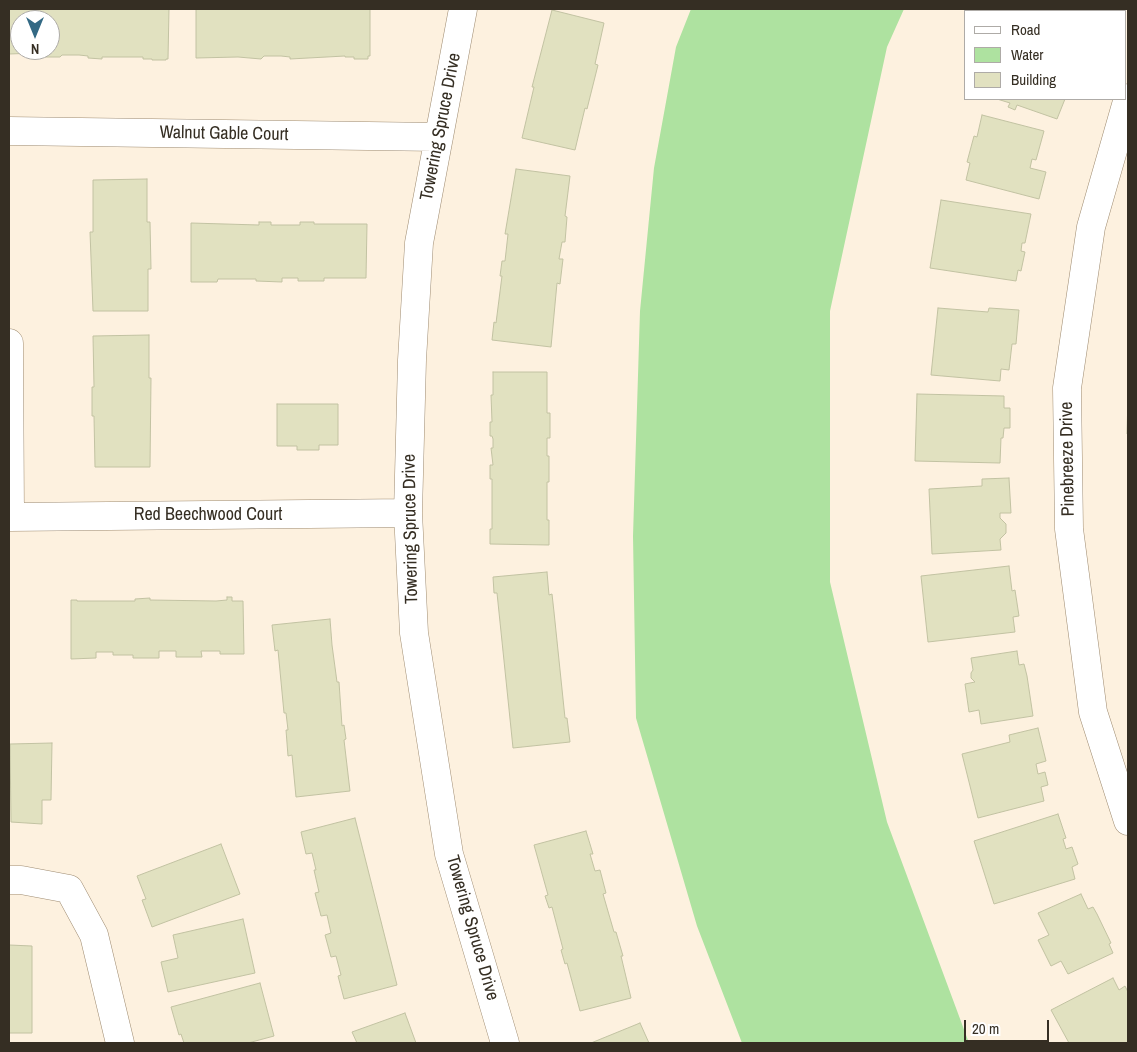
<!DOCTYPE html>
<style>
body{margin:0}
#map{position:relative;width:1137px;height:1052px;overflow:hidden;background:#fdf1df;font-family:"Archivo Narrow",sans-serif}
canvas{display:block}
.frame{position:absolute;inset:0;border:10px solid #352e23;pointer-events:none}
.legend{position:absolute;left:964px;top:10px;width:162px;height:90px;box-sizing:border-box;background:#fff;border:1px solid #aeaba7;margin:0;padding:6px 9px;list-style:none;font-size:15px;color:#352e23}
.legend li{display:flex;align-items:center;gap:10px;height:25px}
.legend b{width:25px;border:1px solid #aeaba7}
.north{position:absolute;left:10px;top:10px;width:50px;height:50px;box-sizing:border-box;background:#fff;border:1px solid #aeaba7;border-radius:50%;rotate:180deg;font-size:14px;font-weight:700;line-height:20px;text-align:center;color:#352e23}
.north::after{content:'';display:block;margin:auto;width:18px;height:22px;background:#336984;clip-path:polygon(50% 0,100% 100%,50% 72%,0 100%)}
.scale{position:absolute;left:964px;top:1020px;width:85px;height:22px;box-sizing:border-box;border:2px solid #352e23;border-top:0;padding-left:6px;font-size:15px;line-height:18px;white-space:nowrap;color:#352e23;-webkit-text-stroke:4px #fff;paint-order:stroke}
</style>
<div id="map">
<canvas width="1137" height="1052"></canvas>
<div class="frame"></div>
<ul class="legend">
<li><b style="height:6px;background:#fff"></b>Road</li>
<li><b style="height:14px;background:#aee2a0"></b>Water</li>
<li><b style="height:14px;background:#e1e1c0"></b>Building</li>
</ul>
<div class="north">N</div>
<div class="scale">20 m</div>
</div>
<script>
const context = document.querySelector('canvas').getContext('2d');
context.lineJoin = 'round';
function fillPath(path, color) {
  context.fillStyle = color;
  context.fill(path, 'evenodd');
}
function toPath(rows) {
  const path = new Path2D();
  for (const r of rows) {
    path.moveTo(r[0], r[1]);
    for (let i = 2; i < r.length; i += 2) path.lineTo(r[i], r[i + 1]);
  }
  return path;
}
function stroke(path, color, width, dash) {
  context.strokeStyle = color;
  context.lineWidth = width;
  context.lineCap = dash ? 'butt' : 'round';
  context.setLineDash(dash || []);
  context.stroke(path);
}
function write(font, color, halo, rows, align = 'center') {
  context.font = font + ' "Archivo Narrow",sans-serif';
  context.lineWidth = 5;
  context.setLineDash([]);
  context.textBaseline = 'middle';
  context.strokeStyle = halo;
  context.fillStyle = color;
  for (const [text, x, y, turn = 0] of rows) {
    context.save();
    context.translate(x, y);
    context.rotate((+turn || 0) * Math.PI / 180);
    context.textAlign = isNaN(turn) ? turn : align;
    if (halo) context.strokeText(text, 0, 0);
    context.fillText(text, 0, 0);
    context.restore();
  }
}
fillPath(toPath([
 [691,9,904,9,887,47,830,311,830,582,887,822,969,1043,742,1043,697,926,636,718,633,536,640,311,654,168,676,47]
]), '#aee2a0');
const building = toPath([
 [9,9,169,9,168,59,166,59,166,60,152,60,152,59,143,59,143,57,102,57,102,59,88,58,88,56,79,55,62,55,60,57,45,57,45,55,36,53,9,54,9,9],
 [20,20,50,20,50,50,20,50,20,20],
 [196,9,370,9,370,56,368,56,368,59,354,59,354,57,345,57,345,56,290,59,290,57,281,56,264,56,261,59,238,57,196,58,196,9],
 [1016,9,1092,9,1091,11,1023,11,1016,9],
 [552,10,604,23,595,64,598,65,587,109,585,108,575,150,522,138,534,87,532,87,552,10],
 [997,99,1065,99,1057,119,1017,105,1015,110,1008,107,1010,103,997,99],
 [982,115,1044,131,1036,160,1032,159,1030,168,1046,172,1039,199,966,180,970,163,967,162,974,136,977,137,982,115],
 [516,169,570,176,565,216,567,217,565,242,562,242,559,259,563,259,560,284,557,283,551,347,492,340,494,322,496,323,502,276,500,276,502,261,505,261,508,234,505,234,516,169],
 [147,179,147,222,150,222,151,269,148,269,148,311,93,311,90,232,93,232,93,180,147,179],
 [941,200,1031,214,1025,243,1022,243,1021,251,1025,252,1021,271,1018,270,1016,281,930,268,941,200],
 [259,222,271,222,271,225,300,225,300,222,314,222,314,224,367,224,366,278,324,278,324,281,298,281,298,278,282,278,282,282,256,281,256,279,218,279,217,282,191,282,191,223,259,225,259,222],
 [938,308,988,312,989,308,1019,310,1016,344,1012,344,1009,370,1001,369,1000,381,931,375,938,308],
 [149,335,149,378,151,378,150,467,95,467,94,416,92,416,92,387,94,387,93,336,149,335],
 [493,372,547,372,547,413,550,413,550,438,547,438,547,456,549,456,549,482,547,482,547,520,549,520,549,545,490,544,490,529,492,529,492,479,490,479,490,465,493,465,491,448,493,448,493,439,492,436,490,436,490,422,492,422,491,395,493,395,493,372],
 [917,394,1004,396,1004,408,1010,408,1010,428,1004,428,1003,438,1001,438,1000,463,915,461,917,394],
 [1128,396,1128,434,1127,434,1128,396],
 [277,404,338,404,338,445,319,445,319,450,297,450,297,446,277,446,277,404],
 [1009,478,1011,513,1000,513,1000,518,1006,524,1006,533,1000,539,1001,550,932,554,929,489,982,486,982,479,1009,478],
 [1009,566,1012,591,1015,590,1019,616,1013,617,1015,632,928,642,921,576,1009,566],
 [547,572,549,595,552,594,554,612,565,718,567,718,570,742,513,748,497,593,494,593,493,577,547,572],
 [227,597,232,597,232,601,243,601,244,654,220,654,220,651,201,651,202,657,176,657,176,651,159,651,159,658,133,658,133,655,113,655,113,652,96,652,96,658,71,659,71,600,77,600,77,601,135,601,135,599,150,598,150,600,216,601,227,600,227,597],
 [330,619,332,645,337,682,339,682,342,726,344,725,346,739,344,740,350,791,296,797,292,755,288,756,286,730,288,730,286,713,284,713,278,650,275,651,272,625,330,619],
 [1017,651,1019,665,1024,664,1027,676,1033,716,981,724,979,710,969,712,965,684,975,682,971,678,971,673,973,670,971,658,1017,651],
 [1038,728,1046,761,1036,764,1038,774,1045,772,1048,785,1041,787,1044,801,978,818,962,754,1010,742,1009,735,1038,728],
 [52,743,51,800,42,800,42,824,11,822,10,744,52,743],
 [1058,814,1066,838,1063,839,1066,849,1072,847,1078,864,1072,867,1075,879,994,904,974,841,1058,814],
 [355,818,397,985,344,999,338,976,341,975,336,956,331,957,325,935,331,933,327,915,321,916,315,893,319,892,314,870,316,870,312,853,306,854,301,832,355,818],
 [586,831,593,854,590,854,595,871,600,870,606,893,603,894,614,932,616,932,623,956,621,956,631,998,580,1011,567,963,565,964,561,950,563,949,552,907,549,908,545,896,548,895,534,845,586,831],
 [221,844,240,894,152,927,142,900,146,899,137,876,221,844],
 [1081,894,1088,909,1093,907,1097,914,1111,943,1109,944,1113,953,1068,974,1061,961,1051,966,1038,940,1049,935,1038,913,1081,894],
 [243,919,255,973,168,992,161,962,178,958,173,935,243,919],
 [9,945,32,946,32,1033,9,1033,9,945],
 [1113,978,1119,990,1125,986,1128,992,1128,1043,1069,1043,1051,1010,1113,978],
 [260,983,274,1036,248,1043,184,1043,181,1034,179,1035,171,1007,260,983],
 [405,1013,416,1043,357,1043,352,1032,405,1013],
 [640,1023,649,1043,591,1043,640,1023]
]);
fillPath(building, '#e1e1c0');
stroke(building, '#c2c2a2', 1);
const minor = toPath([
 [463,9,419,243,412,360,408,513,414,633,449,854,505,1043],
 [1128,98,1091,227,1067,388,1069,529,1093,712,1128,821],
 [9,131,439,137],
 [9,343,10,517],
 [9,517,408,513],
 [9,880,21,880,69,889,94,935,120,1043]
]);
stroke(minor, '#9f8c72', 29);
stroke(minor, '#fff', 28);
write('18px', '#352e23', '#fff', [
 ["Towering Spruce Drive",441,127,-79],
 ["Walnut Gable Court",224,134,1],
 ["Pinebreeze Drive",1068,459,-91],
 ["Red Beechwood Court",208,515],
 ["Towering Spruce Drive",411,529,-91],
 ["Towering Spruce Drive",472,928,74]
]);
</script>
